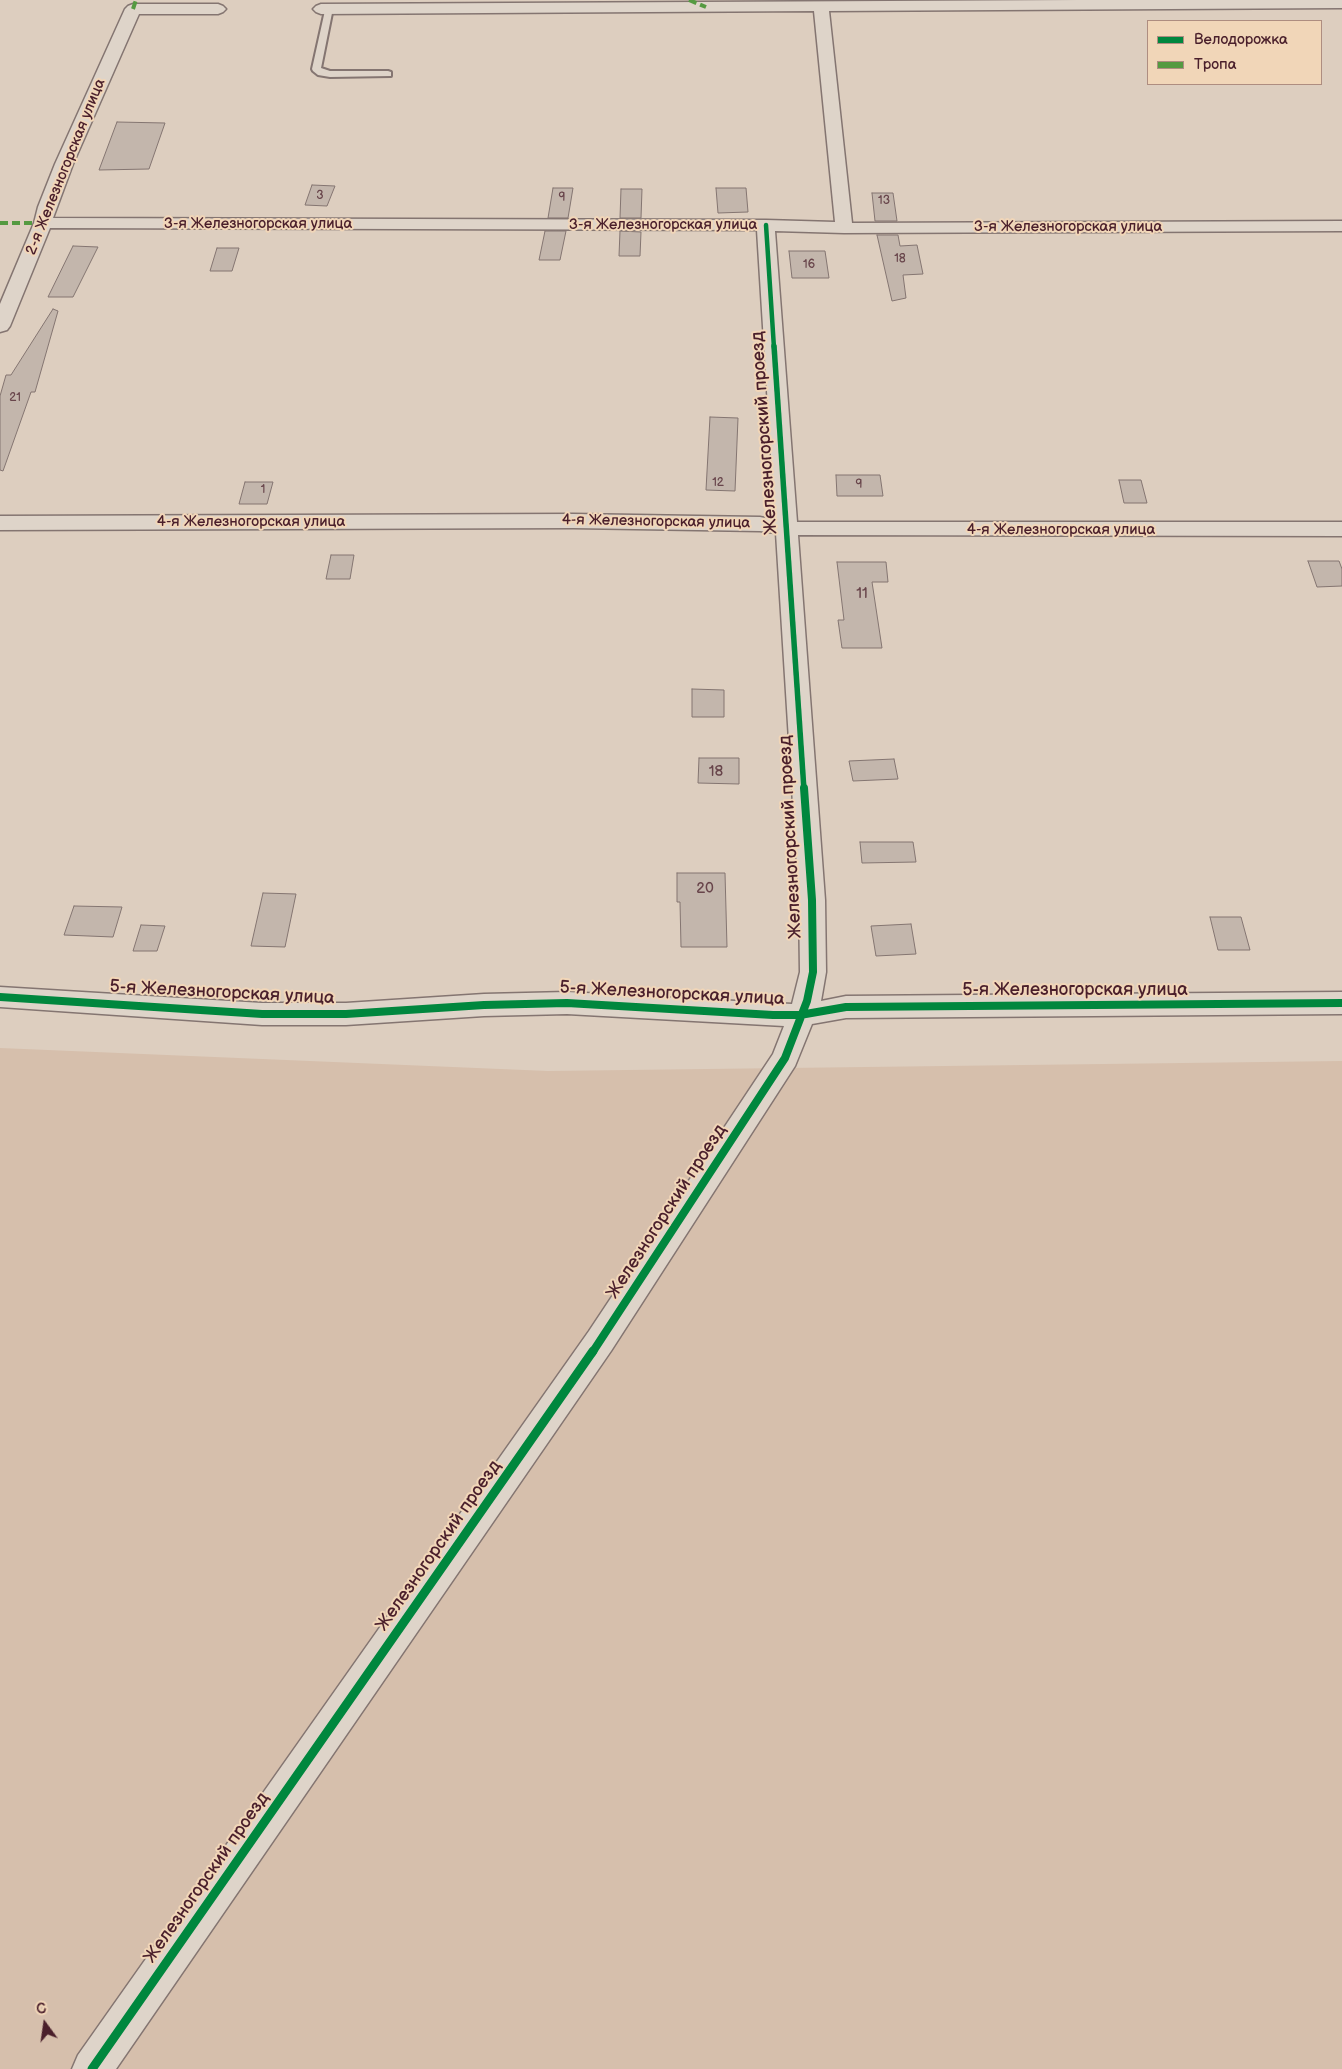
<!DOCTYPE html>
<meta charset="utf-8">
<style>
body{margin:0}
#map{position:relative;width:1342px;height:2069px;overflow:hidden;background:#ddcebf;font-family:"Balsamiq Sans",sans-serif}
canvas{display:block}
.legend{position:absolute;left:1147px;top:20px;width:175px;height:65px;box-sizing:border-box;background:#f1d6b8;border:1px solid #ae8d80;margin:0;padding:6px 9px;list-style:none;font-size:15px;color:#4a1f2b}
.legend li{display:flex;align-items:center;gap:10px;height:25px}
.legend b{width:25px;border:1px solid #ae8d80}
.north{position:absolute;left:20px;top:1999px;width:50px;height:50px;-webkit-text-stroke:4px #f1d6b8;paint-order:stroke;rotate:346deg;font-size:14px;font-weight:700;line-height:20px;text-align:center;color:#4a1f2b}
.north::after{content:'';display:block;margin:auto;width:18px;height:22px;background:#4a1f2b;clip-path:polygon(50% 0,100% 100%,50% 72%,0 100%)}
</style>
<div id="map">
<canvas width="1342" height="2069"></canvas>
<ul class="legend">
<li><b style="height:6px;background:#00873e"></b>Велодорожка</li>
<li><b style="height:6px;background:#559a41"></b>Тропа</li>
</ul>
<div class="north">С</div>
</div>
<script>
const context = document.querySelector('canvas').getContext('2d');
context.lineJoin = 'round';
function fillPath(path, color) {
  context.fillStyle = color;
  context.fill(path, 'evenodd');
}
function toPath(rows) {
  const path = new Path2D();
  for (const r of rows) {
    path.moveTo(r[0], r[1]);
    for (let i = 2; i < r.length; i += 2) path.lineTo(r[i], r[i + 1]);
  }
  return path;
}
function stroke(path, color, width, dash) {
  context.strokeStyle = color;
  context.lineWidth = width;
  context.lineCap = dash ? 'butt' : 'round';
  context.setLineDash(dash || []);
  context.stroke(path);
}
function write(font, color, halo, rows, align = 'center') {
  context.font = font + ' "Balsamiq Sans",sans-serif';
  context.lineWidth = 4;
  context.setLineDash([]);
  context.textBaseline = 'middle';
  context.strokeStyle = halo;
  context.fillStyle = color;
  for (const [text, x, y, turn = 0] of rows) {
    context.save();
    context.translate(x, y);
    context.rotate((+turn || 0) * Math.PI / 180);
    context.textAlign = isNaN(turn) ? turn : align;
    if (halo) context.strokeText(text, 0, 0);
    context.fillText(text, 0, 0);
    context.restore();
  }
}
fillPath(toPath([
 [0,1048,548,1071,1342,1061,1342,2069,0,2069]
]), '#d6bfac');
const building = toPath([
 [117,122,165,123,149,169,99,170,117,122],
 [312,185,335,186,327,206,305,205,312,185],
 [553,188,573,188,568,218,548,218,553,188],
 [716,188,746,188,748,212,718,213,716,188],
 [621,189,642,189,641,218,620,218,621,189],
 [872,193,893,193,897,221,875,221,872,193],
 [545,231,566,231,560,260,539,260,545,231],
 [620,231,641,232,640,256,619,256,620,231],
 [877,235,898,235,900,246,917,245,923,274,903,275,906,298,892,301,877,235],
 [73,246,98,247,73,297,48,297,73,246],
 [217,248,239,248,232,271,210,271,217,248],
 [789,251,825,251,829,278,792,278,789,251],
 [53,309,58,311,35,392,31,392,3,471,0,470,0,396,6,375,11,375,53,309],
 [710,417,738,418,735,491,706,490,710,417],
 [836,475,880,475,883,496,837,496,836,475],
 [1119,480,1141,480,1147,503,1124,503,1119,480],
 [245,482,273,482,267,504,239,504,245,482],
 [331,555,354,555,350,579,326,579,331,555],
 [1308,561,1339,561,1342,569,1342,586,1317,587,1308,561],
 [837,562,886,562,888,582,872,582,882,648,842,648,838,620,844,620,837,562],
 [692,689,724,690,724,717,692,717,692,689],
 [699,758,739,758,739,784,698,783,699,758],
 [894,759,898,779,853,781,849,761,894,759],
 [860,842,913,842,916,862,862,863,860,842],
 [677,873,725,873,727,947,681,947,680,902,677,902,677,873],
 [263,893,296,894,285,947,251,946,263,893],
 [74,906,122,907,113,937,64,935,74,906],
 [1210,917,1241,917,1250,950,1218,950,1210,917],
 [911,924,916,954,876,956,871,926,911,924],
 [141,925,165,926,157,951,133,951,141,925]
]);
fillPath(building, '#c3b6ac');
stroke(building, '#847571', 1);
const lane = toPath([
 [326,6,333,8,321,68,330,71,388,71,391,72,391,76,330,77,318,75,313,71,312,69,326,6]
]);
const street = toPath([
 [1077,0,1342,0,1342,8,829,11,852,223,1342,221,1342,231,844,233,775,231,797,522,1342,522,1342,536,798,535,825,900,826,972,821,1001,846,996,1342,992,1342,1014,846,1018,812,1024,795,1066,611,1351,116,2069,72,2069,78,2055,589,1331,773,1054,784,1026,567,1014,484,1016,346,1025,262,1025,0,1007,0,987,262,1003,346,1003,484,994,567,992,792,1004,800,972,799,900,776,533,760,531,573,528,0,530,0,516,573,514,760,517,775,520,757,230,50,228,10,326,7,330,0,332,0,304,34,223,38,207,55,164,125,9,128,6,133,4,218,4,223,6,226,9,223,12,218,14,139,14,73,164,53,218,766,220,835,222,814,11,321,14,316,12,313,9,316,6,321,4,1077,0]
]);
stroke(lane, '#847571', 4);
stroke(street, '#847571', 3);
fillPath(lane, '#ded4c9');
fillPath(street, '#ded4c9');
stroke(toPath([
 [689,0,706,7],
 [133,9,136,0],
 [0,223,43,223]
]), '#559a41', 4, [8, 4]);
stroke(toPath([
 [766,225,774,348]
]), '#00873e', 4.5);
stroke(toPath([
 [774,346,804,790]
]), '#00873e', 5.5);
stroke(toPath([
 [0,997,262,1014,346,1014,484,1005,567,1003,773,1015,800,1015,846,1007,1342,1003],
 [592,1353,785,1058,807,1001,813,972,812,900,804,788]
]), '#00873e', 8);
stroke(toPath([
 [92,2069,593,1351]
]), '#00873e', 9);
write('12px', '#68454b', null, [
 ["3",320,196],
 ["9",562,198],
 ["13",884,201],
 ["18",900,259],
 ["16",809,265],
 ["21",15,398],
 ["12",718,483],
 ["9",859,485],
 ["1",263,490]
]);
write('15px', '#4a1f2b', '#f1d6b8', [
 ["2-я Железногорская улица",66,167,-68],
 ["3-я Железногорская улица",258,224],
 ["3-я Железногорская улица",663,225],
 ["3-я Железногорская улица",1068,227],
 ["4-я Железногорская улица",251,522],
 ["4-я Железногорская улица",656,522,1],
 ["4-я Железногорская улица",1061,530]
]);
write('15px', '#68454b', null, [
 ["11",862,594],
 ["18",716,772],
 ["20",705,889]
]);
write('18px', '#4a1f2b', '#f1d6b8', [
 ["Железногорский проезд",765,433,-94],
 ["Железногорский проезд",791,837,-93],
 ["5-я Железногорская улица",1075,990],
 ["5-я Железногорская улица",222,993,3],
 ["5-я Железногорская улица",672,994,3],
 ["Железногорский проезд",667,1212,-57],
 ["Железногорский проезд",439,1546,-55],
 ["Железногорский проезд",207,1878,-55]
]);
</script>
